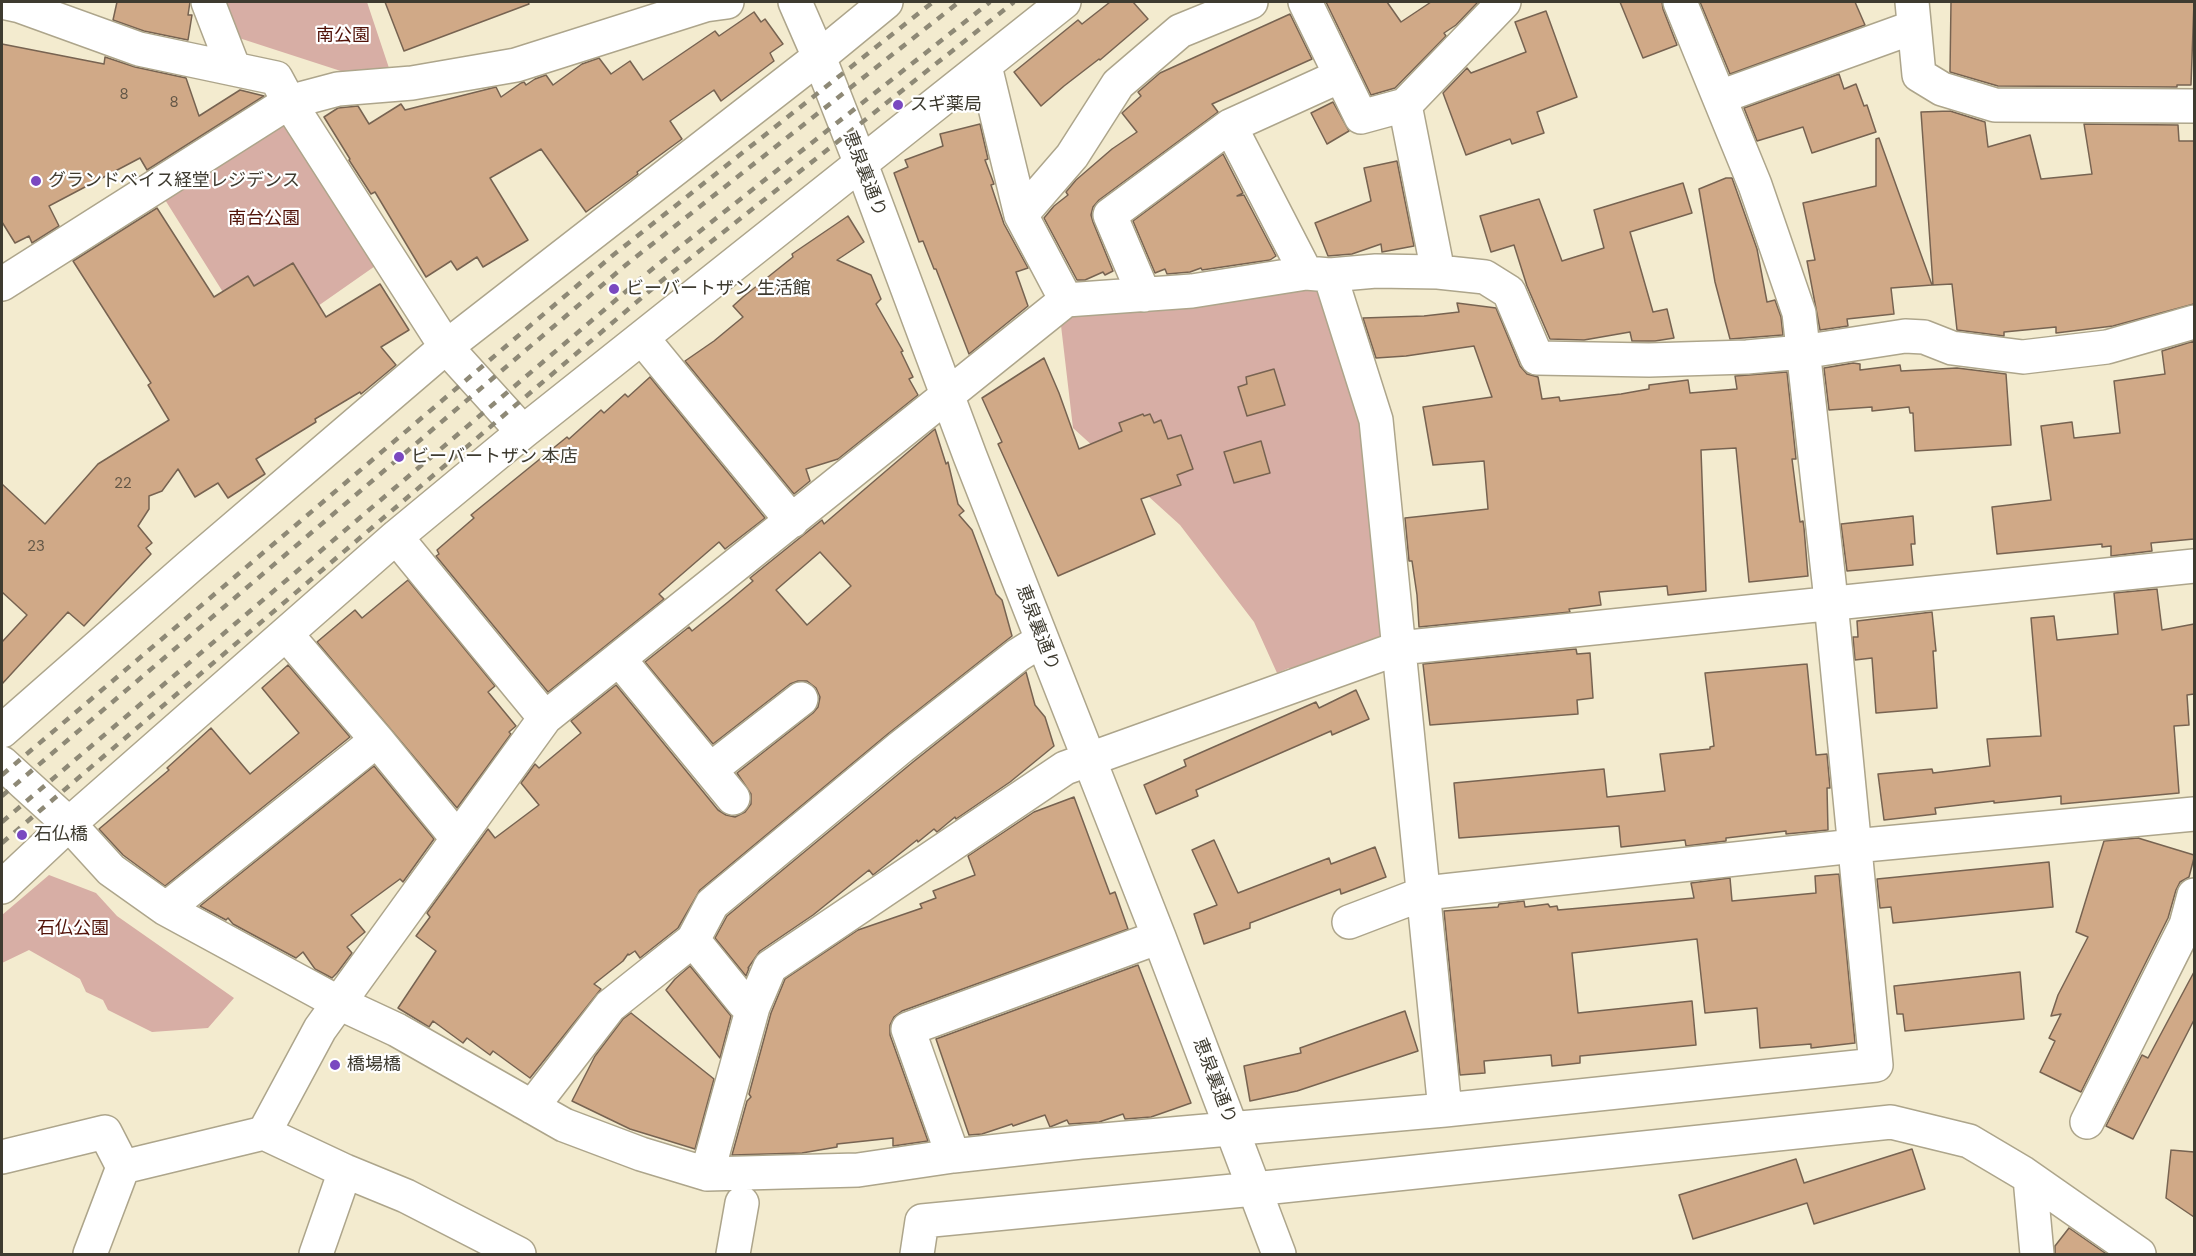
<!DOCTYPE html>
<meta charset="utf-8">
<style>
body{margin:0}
#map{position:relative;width:2196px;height:1256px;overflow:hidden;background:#f3ebcf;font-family:"DM Sans",sans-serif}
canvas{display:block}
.frame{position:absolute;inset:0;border:3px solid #3e3b30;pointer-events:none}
</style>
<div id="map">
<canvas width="2196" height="1256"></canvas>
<div class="frame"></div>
</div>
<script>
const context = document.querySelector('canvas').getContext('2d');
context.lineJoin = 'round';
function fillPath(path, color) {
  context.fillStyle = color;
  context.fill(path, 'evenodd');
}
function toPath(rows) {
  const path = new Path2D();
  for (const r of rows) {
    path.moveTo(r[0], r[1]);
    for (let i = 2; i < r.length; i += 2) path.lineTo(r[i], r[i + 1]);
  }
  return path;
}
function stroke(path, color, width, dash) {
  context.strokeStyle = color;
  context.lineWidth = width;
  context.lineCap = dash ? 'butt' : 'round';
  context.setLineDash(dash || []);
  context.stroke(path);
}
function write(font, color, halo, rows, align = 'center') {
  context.font = font + ' "DM Sans","Noto Sans JP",sans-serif';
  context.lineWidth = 4.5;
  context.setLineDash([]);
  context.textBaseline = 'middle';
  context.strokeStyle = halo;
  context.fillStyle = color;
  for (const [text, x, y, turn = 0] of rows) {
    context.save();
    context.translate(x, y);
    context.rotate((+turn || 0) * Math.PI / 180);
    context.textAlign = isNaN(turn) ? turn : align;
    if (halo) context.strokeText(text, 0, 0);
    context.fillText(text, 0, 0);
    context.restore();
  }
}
fillPath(toPath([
 [225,2,367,2,391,74,350,74,239,38],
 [287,117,378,264,258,348,162,195],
 [1308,284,1327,295,1368,437,1389,641,1294,675,1289,668,1277,673,1254,622,1180,525,1073,428,1060,317],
 [49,875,96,893,117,916,234,998,208,1028,152,1032,108,1010,103,1000,86,992,80,979,29,950,2,963,2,915]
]), '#d7aea5');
const building = toPath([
 [117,2,190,2,188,15,192,15,188,40,144,31,113,20,117,2],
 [385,2,528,2,529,4,404,51,385,2],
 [1110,2,1133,2,1148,19,1100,60,1099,59,1064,86,1041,106,1014,72,1078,20,1082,24,1110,2],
 [1326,2,1387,2,1401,22,1431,2,1478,2,1456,25,1444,33,1446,36,1395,88,1371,95,1326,2],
 [1620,2,1662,2,1663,9,1677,45,1643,58,1620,2],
 [1700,2,1855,2,1865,25,1730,74,1700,2],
 [1951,2,2194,2,2191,85,2177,85,2177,87,1998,86,1950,72,1951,2],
 [1546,11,1577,97,1537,112,1544,133,1512,144,1510,139,1466,155,1443,93,1467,68,1471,73,1526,52,1515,22,1546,11],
 [754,12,761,22,765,19,783,44,770,53,774,61,721,101,714,90,670,121,682,139,637,172,638,174,586,212,541,149,490,178,528,240,483,267,477,257,457,270,451,261,426,277,375,192,371,194,349,160,350,159,324,117,338,108,358,106,369,124,401,104,405,110,496,87,501,97,521,83,524,82,526,85,535,79,546,75,553,85,582,64,599,58,611,74,630,61,643,80,715,31,719,36,754,12],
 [1290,14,1312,59,1212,104,1218,112,1099,200,1093,207,1091,215,1093,222,1113,271,1105,275,1103,272,1085,280,1077,280,1044,218,1054,206,1068,195,1066,192,1076,180,1112,149,1137,132,1122,113,1141,96,1138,92,1160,73,1290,14],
 [2,44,104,64,105,57,135,67,186,78,199,116,240,90,264,96,147,170,140,158,49,206,59,226,32,243,29,236,15,243,2,222,2,44],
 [1839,74,1844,89,1856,84,1864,106,1867,105,1876,132,1812,153,1803,127,1757,141,1744,108,1839,74],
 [1333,102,1349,131,1327,144,1311,113,1333,102],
 [1950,111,1985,122,1988,147,2030,135,2041,179,2092,174,2084,124,2178,125,2179,141,2194,141,2194,304,2113,326,2056,333,2056,327,2004,332,2004,336,1957,330,1952,284,1933,285,1921,112,1950,111],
 [980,124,988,159,985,160,994,184,991,185,1004,224,1028,268,1016,272,1028,306,969,354,936,269,934,269,923,241,919,242,894,173,908,167,905,160,943,146,940,134,980,124],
 [1879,138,1932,285,1891,288,1894,314,1847,319,1848,326,1820,330,1807,261,1815,260,1803,203,1876,186,1876,139,1879,138],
 [1223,154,1243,193,1237,196,1244,195,1276,256,1270,260,1202,270,1201,268,1190,272,1167,274,1165,269,1155,273,1133,221,1223,154],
 [1397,161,1414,246,1382,252,1381,244,1352,254,1328,256,1315,223,1371,201,1364,168,1397,161],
 [1726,178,1732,178,1737,192,1757,249,1767,302,1775,300,1781,317,1783,335,1730,339,1715,282,1699,189,1726,178],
 [1683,183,1692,213,1630,232,1653,312,1667,309,1674,338,1655,341,1632,341,1630,332,1584,340,1550,339,1527,286,1514,245,1491,252,1480,216,1539,199,1562,261,1604,248,1594,210,1683,183],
 [157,208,214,297,248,276,254,286,293,263,326,317,380,284,409,330,381,347,396,365,361,394,360,392,315,419,316,422,256,459,265,474,228,498,218,483,195,497,178,469,162,491,149,496,149,509,138,526,152,543,146,548,151,554,84,626,68,612,2,684,2,642,27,615,2,592,2,484,45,524,98,464,169,420,148,385,151,383,73,261,157,208],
 [848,216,864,242,837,260,871,275,881,299,876,304,903,351,901,352,913,377,909,379,918,395,838,459,806,469,810,481,794,494,685,361,714,341,743,317,733,306,743,297,793,257,792,254,848,216],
 [1457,303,1496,308,1520,366,1527,374,1538,377,1542,399,1559,397,1560,401,1621,394,1649,389,1649,385,1688,380,1690,393,1737,389,1735,376,1787,372,1796,459,1792,459,1800,522,1803,521,1804,528,1808,576,1749,582,1736,448,1701,450,1706,591,1668,595,1667,586,1599,592,1601,605,1569,609,1570,612,1419,627,1417,595,1412,561,1409,561,1405,518,1488,509,1484,461,1433,465,1423,407,1492,397,1474,346,1406,356,1376,358,1363,318,1424,316,1459,312,1457,303],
 [2194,341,2194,539,2151,543,2152,551,2111,556,2111,546,2102,547,2102,544,1997,554,1992,507,2051,500,2041,426,2072,422,2074,438,2120,433,2114,381,2165,374,2162,351,2194,341],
 [1044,358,1059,393,1079,449,1122,431,1119,423,1143,414,1144,416,1150,414,1154,423,1161,420,1168,439,1181,435,1193,469,1177,475,1181,485,1141,499,1155,534,1058,576,998,444,1002,442,982,398,1044,358],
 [1853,363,1860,364,1860,370,1900,365,1901,371,1957,368,2006,374,2011,445,1915,451,1913,413,1910,413,1909,407,1872,411,1872,407,1829,410,1824,368,1853,363],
 [1274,369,1285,405,1247,416,1238,387,1247,384,1246,377,1274,369],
 [650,377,765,518,725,549,719,542,659,594,664,599,548,692,436,556,439,554,437,550,474,518,471,515,567,437,569,439,601,410,604,413,625,394,628,397,650,377],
 [935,429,946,464,948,462,958,504,964,511,959,515,972,530,996,594,1002,600,1012,636,889,733,700,890,678,928,640,958,635,951,629,955,628,954,623,961,594,984,601,989,530,1078,493,1051,490,1055,467,1038,463,1043,433,1021,429,1027,398,1008,436,951,416,936,430,917,427,913,488,829,495,838,539,805,521,783,535,764,539,768,581,733,571,721,616,685,718,810,726,815,735,817,745,812,751,804,751,794,737,773,813,713,818,707,820,697,816,688,807,681,798,681,790,684,713,744,645,662,689,627,692,631,728,602,753,581,750,578,822,520,824,524,935,429],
 [820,552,851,586,807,625,776,590,820,552],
 [1261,441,1270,473,1234,483,1224,452,1261,441],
 [1913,516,1915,544,1911,544,1913,565,1847,571,1841,524,1913,516],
 [408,580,495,686,488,692,516,726,509,732,511,734,457,808,317,642,355,610,362,618,408,580],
 [2157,589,2162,630,2194,624,2194,694,2187,695,2189,725,2174,726,2179,793,2061,804,2061,796,1994,803,1994,801,1935,808,1936,814,1884,820,1878,774,1932,769,1933,773,1990,766,1987,739,2041,736,2031,618,2054,616,2057,640,2118,634,2114,593,2157,589],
 [1932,612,1936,651,1933,651,1937,708,1876,713,1872,658,1855,660,1853,637,1858,637,1857,621,1932,612],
 [1576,649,1577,654,1590,653,1593,698,1577,700,1578,714,1430,725,1423,664,1576,649],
 [1807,664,1816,755,1827,754,1830,788,1827,788,1828,830,1786,834,1786,831,1726,838,1726,841,1686,846,1685,840,1621,847,1619,826,1459,838,1454,783,1604,769,1607,797,1665,791,1660,754,1710,749,1710,747,1714,746,1705,673,1807,664],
 [288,665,350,737,165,886,123,855,99,829,169,770,167,768,211,728,250,774,299,733,262,688,288,665],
 [1026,672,1035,705,1045,717,1054,746,1010,782,956,819,955,817,937,832,934,829,918,842,917,840,873,875,869,870,813,915,760,951,748,968,749,968,746,976,715,938,727,916,913,762,1026,672],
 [1356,690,1369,719,1332,735,1331,731,1196,790,1198,796,1156,814,1144,785,1186,766,1184,760,1316,702,1319,708,1356,690],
 [374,766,434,839,403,882,400,879,351,915,365,932,347,947,352,953,337,973,332,978,315,969,303,952,296,958,233,924,228,918,226,920,200,906,374,766],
 [1074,797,1110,894,1115,892,1128,929,902,1011,894,1017,890,1025,890,1035,928,1141,893,1146,893,1138,837,1144,837,1147,802,1153,732,1155,747,1101,751,1097,749,1094,771,1013,785,979,858,930,922,908,920,904,936,898,933,891,975,875,968,856,1034,812,1074,797],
 [2138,838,2194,855,2194,858,2189,877,2180,882,2176,890,2168,918,2081,1092,2040,1072,2055,1041,2049,1038,2061,1014,2051,1016,2058,995,2088,937,2076,932,2104,841,2138,838],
 [1214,840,1238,893,1329,858,1331,864,1375,847,1386,877,1341,894,1340,889,1250,923,1250,928,1204,944,1194,914,1217,905,1192,850,1214,840],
 [2049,862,2053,907,1893,923,1891,907,1880,908,1877,879,2049,862],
 [1839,874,1855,1043,1811,1048,1811,1044,1760,1048,1757,1008,1705,1013,1697,939,1572,953,1578,1013,1692,1001,1696,1045,1580,1056,1580,1063,1552,1066,1551,1055,1484,1061,1485,1073,1460,1075,1444,911,1498,907,1499,904,1524,901,1525,907,1548,904,1550,907,1557,906,1558,910,1694,898,1691,883,1730,878,1732,901,1816,893,1815,876,1839,874],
 [1138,965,1191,1103,1151,1117,1125,1119,1123,1114,1099,1122,1069,1124,1067,1120,1050,1127,1045,1115,1013,1126,1012,1124,982,1134,969,1135,936,1039,1138,965],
 [690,966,731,1016,720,1058,666,990,675,979,690,966],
 [2020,972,2024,1019,1905,1031,1903,1014,1897,1014,1894,986,2020,972],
 [2194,972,2194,1020,2133,1139,2106,1126,2142,1055,2148,1058,2194,972],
 [1405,1011,1418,1051,1297,1091,1250,1101,1244,1066,1301,1053,1300,1048,1405,1011],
 [631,1013,714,1079,695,1149,630,1129,572,1101,595,1056,623,1019,631,1013],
 [1912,1149,1925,1189,1814,1224,1807,1203,1693,1239,1679,1195,1796,1159,1804,1183,1912,1149],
 [2171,1150,2194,1152,2194,1217,2166,1198,2171,1150],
 [2069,1228,2105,1253,2107,1254,2055,1254,2055,1246,2069,1228]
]);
fillPath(building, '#d0a987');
stroke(building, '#776351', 1.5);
const minor = toPath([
 [2,2,20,6,139,49,276,78,289,102,446,347,523,432],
 [208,2,234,69],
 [795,2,819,57,861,164,970,456,1159,937,1279,1254],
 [1305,2,1361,117,1405,105,1504,2],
 [1912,2,1919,75,1942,89,1995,105,2194,106],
 [985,66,1021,215,1066,300],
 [1720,97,1914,27],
 [1405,105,1438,272],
 [1230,126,1306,273],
 [1021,215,1072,156,1118,84,1180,31,1251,2],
 [1330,275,1376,420,1445,1110],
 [2,284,289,102,338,89,412,83,516,65,705,5,727,2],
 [1144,295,1110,215,1230,126,1340,76],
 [642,338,792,521],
 [396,537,545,718],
 [286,634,377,740,457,838],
 [619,659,733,798],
 [2,731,190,566,446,347,819,57,886,2],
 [2,763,69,824,111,870,166,909,339,1003,397,1030,564,1125,641,1154,707,1174,858,1170,953,1156,1081,1142,1445,1110,1876,1065,1829,582,1799,313,1755,185,1680,2],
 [710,770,801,699],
 [2,887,69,824,396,537,523,432,1064,2],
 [166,909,377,740],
 [1349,922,1425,893,1854,846,2194,814],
 [693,940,744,1003,753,1007],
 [532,1107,610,1006,693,940,712,904,901,747,1018,655,1042,640],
 [2087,1122,2186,925,2194,895],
 [264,1133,320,1029,545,718,1066,300,1192,291,1306,273,1330,275,1376,271,1438,272,1485,277,1509,292,1537,358,1649,360,1747,357,1802,352,1905,336,1924,337,1952,348,2023,357,2107,347,2194,322],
 [953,1156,908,1029,1159,937],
 [2,1157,105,1132,123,1167,90,1254],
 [123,1167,264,1133,345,1171,406,1196,519,1254],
 [707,1174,753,1007,770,967,1065,768,1399,648,2194,566],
 [2030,1178,2037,1254],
 [316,1254,345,1171],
 [733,1254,742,1203],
 [917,1254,922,1221,1254,1189,1891,1122,1969,1141,2023,1173,2139,1254]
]);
stroke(minor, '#ada58b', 36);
stroke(minor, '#fff', 33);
stroke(toPath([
 [2,775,612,256,933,2],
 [2,796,627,264,959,2],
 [2,822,657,265,990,2],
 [2,843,659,283,1014,2]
]), '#8e8976', 4.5, [8, 8]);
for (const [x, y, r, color] of [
 [898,105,6,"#7a48c0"],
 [36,181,6,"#7a48c0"],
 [614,289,6,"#7a48c0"],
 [399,457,6,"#7a48c0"],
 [22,835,6,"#7a48c0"],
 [335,1065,6,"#7a48c0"]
]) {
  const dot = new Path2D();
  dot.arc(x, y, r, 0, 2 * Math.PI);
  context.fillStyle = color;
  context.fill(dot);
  stroke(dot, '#fff', 2);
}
write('15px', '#625646', null, [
 ["8",124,95],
 ["8",174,103],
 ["22",123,484],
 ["23",36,547]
]);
write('18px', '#511208', '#fff', [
 ["南公園",343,36],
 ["南台公園",264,219],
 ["石仏公園",73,929]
]);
write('18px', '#3e3b30', '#fff', [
 ["スギ薬局",910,105],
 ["グランドベイス経堂レジデンス",48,181],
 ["ビーバートザン 生活館",626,289],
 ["ビーバートザン 本店",411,457],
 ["石仏橋",34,835],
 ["橋場橋",347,1065]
], 'left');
write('18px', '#3e3b30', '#fff', [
 ["恵泉裏通り",864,174,69],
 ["恵泉裏通り",1037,628,69],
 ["恵泉裏通り",1214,1081,69]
]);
</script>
